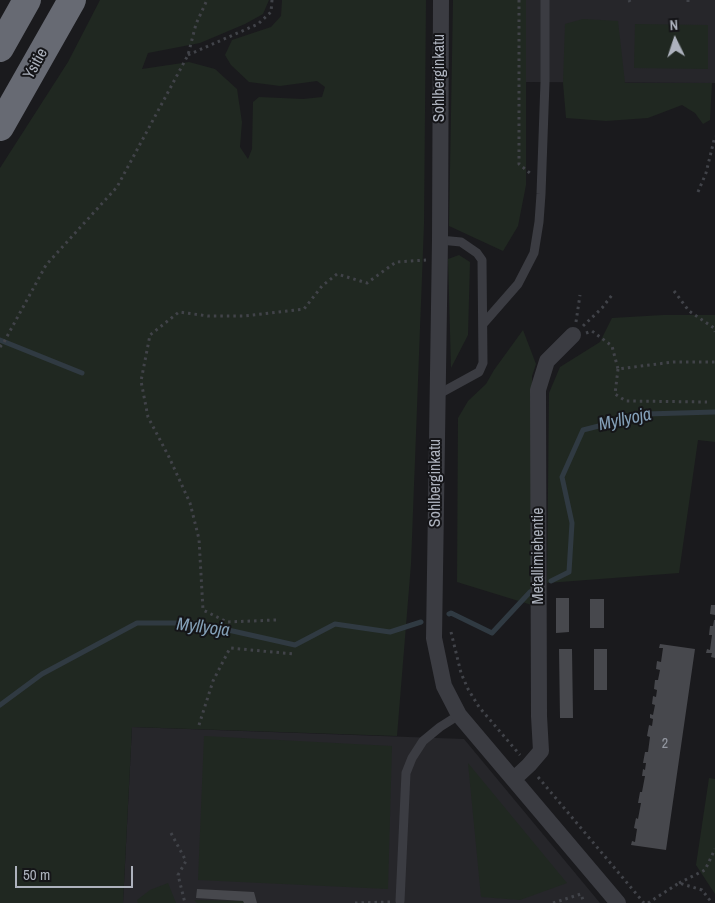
<!DOCTYPE html>
<style>
body{margin:0}
#map{position:relative;width:715px;height:903px;overflow:hidden;background:#1a1a1d;font-family:"Archivo Narrow",sans-serif}
canvas{display:block}
.north{position:absolute;left:650px;top:15px;width:50px;height:50px;-webkit-text-stroke:4px #151518;paint-order:stroke;rotate:356deg;font-size:14px;font-weight:700;line-height:20px;text-align:center;color:#adb2bd}
.north::after{content:'';display:block;margin:auto;width:18px;height:22px;background:#adb2bd;clip-path:polygon(50% 0,100% 100%,50% 72%,0 100%)}
.scale{position:absolute;left:15px;top:866px;width:118px;height:22px;box-sizing:border-box;border:2px solid #adb2bd;border-top:0;padding-left:6px;font-size:15px;line-height:18px;white-space:nowrap;color:#adb2bd;-webkit-text-stroke:4px #151518;paint-order:stroke}
</style>
<div id="map">
<canvas width="715" height="903"></canvas>
<div class="north">N</div>
<div class="scale">50 m</div>
</div>
<script>
const context = document.querySelector('canvas').getContext('2d');
context.lineJoin = 'round';
function fillPath(path, color) {
  context.fillStyle = color;
  context.fill(path, 'evenodd');
}
function toPath(rows) {
  const path = new Path2D();
  for (const r of rows) {
    path.moveTo(r[0], r[1]);
    for (let i = 2; i < r.length; i += 2) path.lineTo(r[i], r[i + 1]);
  }
  return path;
}
function stroke(path, color, width, dash) {
  context.strokeStyle = color;
  context.lineWidth = width;
  context.lineCap = dash ? 'butt' : 'round';
  context.setLineDash(dash || []);
  context.stroke(path);
}
function write(font, color, halo, rows, align = 'center') {
  context.font = font + ' "Archivo Narrow",sans-serif';
  context.lineWidth = 4;
  context.setLineDash([]);
  context.textBaseline = 'middle';
  context.strokeStyle = halo;
  context.fillStyle = color;
  for (const [text, x, y, turn = 0] of rows) {
    context.save();
    context.translate(x, y);
    context.rotate((+turn || 0) * Math.PI / 180);
    context.textAlign = isNaN(turn) ? turn : align;
    if (halo) context.strokeText(text, 0, 0);
    context.fillText(text, 0, 0);
    context.restore();
  }
}
fillPath(toPath([
 [526,0,715,0,715,83,526,82],
 [132,727,464,739,600,903,123,903]
]), '#26262a');
fillPath(toPath([
 [100,0,269,0,263,14,245,24,200,43,148,53,142,69,189,62,215,69,237,89,242,122,240,147,248,159,252,149,253,102,259,97,303,99,322,97,325,87,317,81,280,86,249,82,231,65,225,55,232,40,271,27,281,16,282,0,426,0,424,224,411,564,397,736,132,727,123,903,0,903,0,168,68,62],
 [453,0,526,0,526,185,518,226,503,251,449,226],
 [583,19,618,21,625,83,712,83,710,120,703,124,695,113,682,105,648,118,606,121,566,118,563,83,565,24],
 [635,24,708,25,708,69,634,68],
 [459,255,470,262,468,335,451,368,448,259],
 [663,315,715,315,715,442,698,440,679,573,547,583,549,393,560,367,600,342,612,318],
 [523,330,536,364,532,376,535,606,457,582,458,418,468,401,486,384,494,370],
 [204,736,392,746,388,889,198,880],
 [468,763,567,883,520,900,481,897],
 [709,778,715,779,715,894,696,865],
 [168,883,176,903,138,903,137,900,150,890],
 [194,900,243,901,244,903,197,903]
]), '#202821');
stroke(toPath([
 [0,340,82,373],
 [551,581,569,572,572,523,562,477,583,430,646,414,715,412],
 [449,614,451,613,492,633,530,592],
 [0,705,42,674,137,623,197,623,295,645,335,624,390,632,421,622]
]), '#303a42', 5);
fillPath(toPath([
 [556,598,569,598,569,632,556,633],
 [590,599,604,599,604,628,590,628],
 [711,605,715,605,715,615,710,614],
 [714,620,715,620,715,658,711,657,712,653,706,653,707,649,710,650,712,635,709,635,710,626,713,626],
 [660,644,695,649,666,850,631,845,632,841,635,842,637,829,634,828,636,818,638,819,641,803,638,803,640,792,642,792,645,776,642,776,643,769,645,770,646,763,643,763,645,752,648,752,650,737,647,736,649,725,652,726,653,719,650,718,650,714,653,715,655,705,652,704,653,696,656,697,657,690,654,689,655,680,658,680,660,670,656,669,657,661,661,662,663,648,659,648],
 [559,649,572,649,573,718,560,718],
 [594,649,607,649,607,690,594,690],
 [197,889,254,892,257,903,244,903,243,901,196,898]
]), '#47484d');
stroke(toPath([
 [519,0,519,164,531,174],
 [629,0,630,2],
 [688,2,688,0],
 [188,55,258,24,271,12,272,0],
 [698,192,706,173,715,136],
 [674,291,689,311,714,328,715,332],
 [576,322,580,295],
 [583,326,602,308,612,295],
 [586,333,592,331,612,346,618,369,673,362,715,362],
 [0,347,4,342,46,265,117,187,188,55,196,24,207,0],
 [618,369,615,394,626,401,707,402],
 [276,620,227,622,203,610,199,539,190,503,169,457,148,417,141,381,150,335,179,312,208,316,245,316,304,309,322,286,337,274,367,283,396,262,426,260],
 [451,632,461,673,468,689,479,707,520,755],
 [199,725,213,681,230,648,294,654],
 [538,777,644,903],
 [171,833,186,861,178,875,185,903],
 [679,883,705,870,715,849],
 [355,903,390,902],
 [553,903,581,894,584,903],
 [648,903,679,883,702,890,712,903]
]), '#414349', 3, [2.5, 4]);
stroke(toPath([
 [483,324,518,284,534,253,539,222,541,194,545,82,545,0],
 [437,395,479,372,483,363,482,260,477,253,461,242,440,240],
 [400,901,406,773,412,758,423,741,440,727,459,715]
]), '#3b3c42', 9);
stroke(toPath([
 [441,0,440,240,434,638,444,686,459,715,618,903],
 [514,779,529,765,541,751,539,716,538,390,547,361,573,335]
]), '#3b3c42', 16);
stroke(toPath([
 [0,48,27,0],
 [0,127,72,0]
]), '#676a73', 28);
write('14px', '#9498a1', null, [
 ["2",665,744]
]);
write('16px', '#adb2bd', '#151518', [
 ["Ysitie",36,64,-61],
 ["Sohlberginkatu",440,78,-90],
 ["Sohlberginkatu",436,483,-90],
 ["Metallimiehentie",539,556,-90]
]);
write('italic 18px', '#84a0b8', '#151518', [
 ["Myllyoja",625,420,-12],
 ["Myllyoja",203,628,7]
]);
</script>
